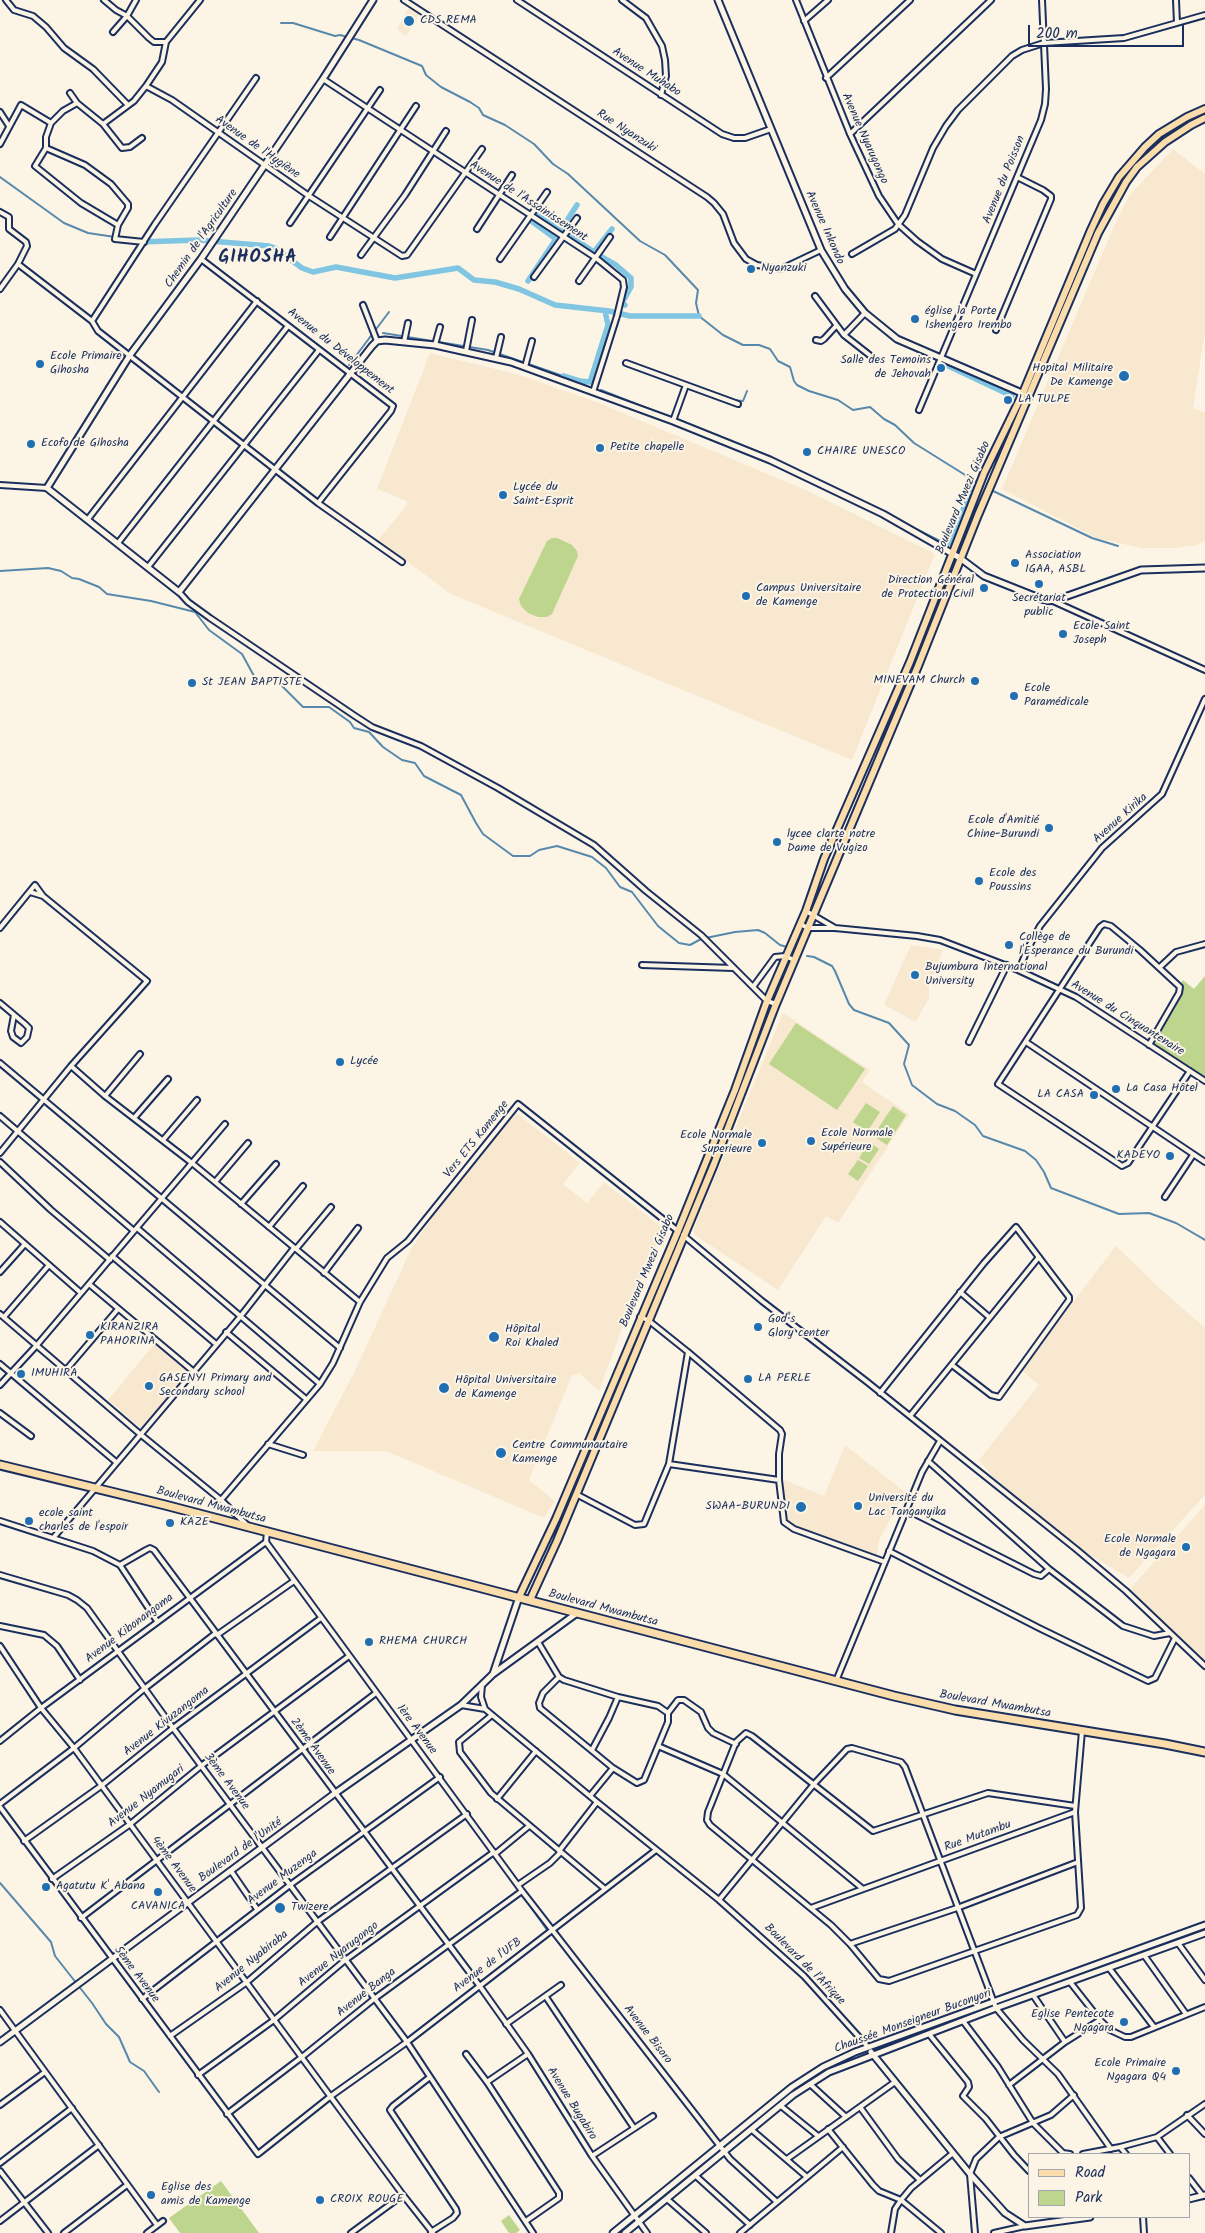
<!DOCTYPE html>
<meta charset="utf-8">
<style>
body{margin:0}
#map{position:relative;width:1205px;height:2233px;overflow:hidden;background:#fcf5e5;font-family:Kalam,sans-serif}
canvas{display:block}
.legend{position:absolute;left:1028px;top:2153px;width:162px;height:65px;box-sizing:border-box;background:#fcf5e5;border:1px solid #a2a6af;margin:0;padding:6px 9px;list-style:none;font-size:15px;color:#1b2f5e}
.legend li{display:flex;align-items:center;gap:10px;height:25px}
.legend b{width:25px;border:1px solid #a2a6af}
.scale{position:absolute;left:1028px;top:25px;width:156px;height:22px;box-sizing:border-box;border:2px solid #1b2f5e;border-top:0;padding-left:6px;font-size:15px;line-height:18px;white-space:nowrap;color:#1b2f5e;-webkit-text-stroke:4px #fcf5e5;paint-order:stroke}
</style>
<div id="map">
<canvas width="1205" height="2233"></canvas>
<ul class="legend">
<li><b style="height:6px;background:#fbddab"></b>Road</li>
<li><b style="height:14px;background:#bdd58c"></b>Park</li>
</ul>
<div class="scale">200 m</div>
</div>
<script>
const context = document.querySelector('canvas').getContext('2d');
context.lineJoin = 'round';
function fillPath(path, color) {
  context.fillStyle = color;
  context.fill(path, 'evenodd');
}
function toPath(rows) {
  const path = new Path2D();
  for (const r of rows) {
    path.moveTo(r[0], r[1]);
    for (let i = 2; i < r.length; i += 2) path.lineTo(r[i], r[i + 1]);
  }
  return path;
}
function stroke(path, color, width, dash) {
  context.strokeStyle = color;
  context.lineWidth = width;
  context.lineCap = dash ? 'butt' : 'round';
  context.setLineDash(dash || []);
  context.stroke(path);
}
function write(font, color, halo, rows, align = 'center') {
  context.font = font + ' Kalam,sans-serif';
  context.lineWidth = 4;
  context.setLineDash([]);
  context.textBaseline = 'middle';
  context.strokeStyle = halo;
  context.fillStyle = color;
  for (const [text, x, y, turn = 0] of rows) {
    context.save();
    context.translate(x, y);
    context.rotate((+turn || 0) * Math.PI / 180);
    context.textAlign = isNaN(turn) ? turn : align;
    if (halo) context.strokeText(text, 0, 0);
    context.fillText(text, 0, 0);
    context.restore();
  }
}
fillPath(toPath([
 [410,6,421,12,406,36,397,29],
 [1173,149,1205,174,1205,332,1193,408,1205,413,1205,541,1197,545,1176,548,1141,548,1097,538,1002,489,1112,231,1129,196],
 [430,353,520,375,599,403,808,491,935,554,852,760,451,594,378,540,407,505,407,501,377,489],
 [911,945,943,950,929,984,929,998,916,1022,884,1005],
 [783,1013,870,1070,862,1082,909,1114,838,1223,826,1216,778,1290,695,1235,693,1230],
 [515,1112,580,1163,563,1184,587,1203,604,1182,664,1229,630,1306,599,1391,579,1373,572,1375,529,1480,555,1501,544,1518,386,1451,313,1451,356,1369,411,1249,446,1197],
 [1116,1246,1157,1286,1205,1328,1205,1495,1129,1578,1077,1547,1001,1487,979,1460,1039,1385,1021,1370],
 [155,1343,190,1372,142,1429,108,1400],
 [845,1445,905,1492,879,1540,876,1560,807,1534,807,1536,787,1526,785,1520,782,1479,824,1496],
 [1205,1505,1205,1663,1130,1589]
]), '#f7e8cf');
fillPath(toPath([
 [552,538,557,538,572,545,577,551,578,556,552,614,547,617,538,617,528,613,521,606,519,599,547,541],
 [1205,976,1205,1077,1148,1042,1183,980,1194,989],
 [796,1023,865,1069,837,1110,769,1064],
 [866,1103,880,1112,867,1132,853,1122],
 [893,1106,906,1115,887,1145,873,1136],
 [869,1142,879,1149,869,1164,859,1158],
 [858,1160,868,1166,858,1181,848,1174],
 [221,2181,259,2233,180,2233,169,2218],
 [509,2215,520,2230,516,2233,509,2233,501,2221]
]), '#bdd58c');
stroke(toPath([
 [281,23,293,23,335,36,340,35,359,40,422,66,426,75,441,87,470,102,479,108,483,115,505,125,534,144,553,164,568,174,640,241,665,255,698,290,696,303,699,316,723,335,743,345,759,345,770,349,778,361,790,367,794,381,797,385,809,391,838,400,853,410,870,407,884,419,895,425,914,443,978,483],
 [0,177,64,223,88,233,115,237],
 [383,333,488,350,563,376],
 [349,365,389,312],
 [601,390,762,454],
 [732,400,743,401,747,391],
 [991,490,1092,538,1118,546],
 [910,526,948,545],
 [0,571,48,568,61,571,72,578,79,579,99,587,107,594,151,601,195,612,209,630,242,654,254,676,260,680,270,679,277,681,303,707,329,707,350,722,354,728,369,732,383,747,402,760,415,763,424,776,461,795,476,823,483,834,513,856,530,856,539,850,557,846,592,857,606,868,620,887,632,892,658,926,679,943,690,945,701,939,735,932,758,930,765,933,780,945,787,947],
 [807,956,814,957,832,966,835,971,849,1004,854,1010,889,1023,909,1045,904,1064,912,1085,937,1104,955,1111,975,1125,983,1136,1025,1151,1036,1160,1044,1172,1051,1188,1119,1214,1149,1213,1176,1223,1205,1240],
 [494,1855,547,1930],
 [0,1883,51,1942,55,1956,92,2003,106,2024,119,2037,130,2062,144,2071,159,2092]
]), '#5889ad', 2);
stroke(toPath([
 [534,212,560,231,577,205],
 [567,234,594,252,612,229],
 [139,242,199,240,269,246,275,248,302,268,313,272,336,267,395,278,458,268,474,280,495,282,519,289,555,305,609,311,630,316,699,316],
 [600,256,616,265,631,278,631,287,622,303,625,305],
 [528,281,556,239,530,220],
 [942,363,1012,396],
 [563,376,580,381,590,382,608,325,605,311],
 [950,543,972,487]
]), '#80c5e1', 5.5);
const minor = toPath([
 [6,0,14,10,33,16,46,27,64,48,93,69,128,105],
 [104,0,116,10,127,16,136,0],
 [404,0,707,197,714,203,723,214,734,243,746,259,757,265,781,269,821,250],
 [517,0,722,134,734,138,745,138,771,129],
 [622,0,646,18,662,46,665,60,666,76,661,95],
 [796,0,850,134,879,196,898,224,917,241,942,259,976,274],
 [1176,0,1177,23],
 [804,21,828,0],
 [113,32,127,16,149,38,154,42,166,42],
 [256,78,155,224,92,321,98,331,318,503,402,562],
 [826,78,910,0],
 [323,79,596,258,623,280,624,287,617,316,593,392],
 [146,86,172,100,309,196,402,256,407,255,482,149],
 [70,93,77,103,63,111,51,123,46,137,46,148,35,166,81,203,118,225],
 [77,103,103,124,122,148,130,147,142,138],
 [0,112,9,126],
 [103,124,134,101,146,86,162,62,166,42,200,0],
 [850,134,991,0],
 [0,144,21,105,51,123],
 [46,148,85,165,111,184,128,204,128,208,118,225,115,239,144,242],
 [0,212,9,217,9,229,26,242,27,246,18,264,0,289],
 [290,223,380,90],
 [477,229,512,175],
 [330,237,416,106],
 [852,254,895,229,905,215,933,148,946,126,958,110,1012,56,1022,50,1044,43,1124,38,1205,15],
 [361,255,405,195,446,131],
 [201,259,393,406,391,411,318,503],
 [500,259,547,192],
 [18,264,92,321],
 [534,277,577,218],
 [579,281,610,237],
 [815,296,844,335,872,357],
 [363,305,377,341],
 [996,330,1051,199,1051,196,1043,190,1017,177],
 [844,335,865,313],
 [816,340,821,341,824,339,836,326],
 [404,342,408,323],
 [435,345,440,327],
 [466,351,472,320],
 [496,358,501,337],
 [626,363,738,404],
 [525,367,532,341],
 [919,410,1041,120,1045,104,1046,89,1042,0],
 [673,421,686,385],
 [0,485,47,488],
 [88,519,257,301],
 [118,543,288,326],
 [148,567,319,350],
 [179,592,188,602,210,618,355,716,372,727,421,746,498,788,594,845,646,891,701,935,767,1001,776,1004],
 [1053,601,1205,670],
 [30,892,43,896],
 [806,911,835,928],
 [800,924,808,928,835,928,917,936,940,940,1018,970,1076,997,1205,1081],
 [0,928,35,885,43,896,147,981,71,1066,0,1153],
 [642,965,733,968],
 [1160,967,1176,952,1205,944],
 [1019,970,1027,950,1040,926,1102,848,1162,794,1205,699],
 [753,987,775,957,785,956,794,960],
 [0,1003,25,1024,29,1028,27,1037,21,1043,13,1037,11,1031,14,1015],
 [969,1042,1007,965],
 [1026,1042,1205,1162],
 [1149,1045,1179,993,1180,987,1140,950,1111,926,1104,924,1100,927,998,1084,1122,1166,1128,1163,1190,1071],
 [0,1063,340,1348],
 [71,1066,105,1096,192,1163,360,1302],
 [105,1096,140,1054],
 [0,1116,134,1231],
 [134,1118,168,1079],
 [163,1140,197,1100],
 [0,1162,51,1210,110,1260],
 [215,1182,248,1143],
 [1165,1197,1193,1155],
 [241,1204,276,1164],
 [0,1222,81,1293],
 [269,1227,303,1186],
 [137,1228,320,1384],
 [683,1235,762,1301,866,1381,1076,1549,1126,1591,1205,1666],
 [296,1249,331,1207],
 [112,1256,216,1344],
 [0,1272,25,1244],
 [324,1273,358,1228],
 [89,1284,194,1372],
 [960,1292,989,1317],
 [0,1314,140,1434,221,1500,247,1525],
 [4,1317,49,1265],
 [640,1317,648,1320,688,1352,780,1430,782,1434,779,1454,779,1480,784,1522,794,1529,885,1562],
 [226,1332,306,1399],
 [0,1364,116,1462],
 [66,1370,118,1309],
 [0,1385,37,1345,225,1124],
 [880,1393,984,1263,1016,1227,1069,1297,1069,1300,999,1397,991,1395,952,1365],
 [0,1413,31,1436],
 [910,1416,1039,1257],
 [268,1444,303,1455],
 [669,1464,779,1480],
 [576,1494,635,1525,644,1524,669,1464,688,1352],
 [221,1500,320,1384,333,1363,360,1302,387,1258,408,1241,518,1104,678,1231],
 [907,1510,1034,1574,1041,1576,1049,1569,928,1461],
 [0,1521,93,1551,120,1565,157,1621],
 [54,1537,240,1317,294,1248],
 [266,1542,522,1891,730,2159,777,2202],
 [889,1551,1039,1628,1148,1681,1155,1678,1175,1638],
 [120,1565,146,1550,150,1548,154,1550,479,1985,528,2054,592,2156,647,2233],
 [1049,1569,1123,1626,1154,1636,1170,1633],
 [0,1575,68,1595,77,1600,87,1608,173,1728,407,2042,533,2233],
 [0,1626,44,1635,57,1646,80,1680],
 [217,1635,294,1581],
 [538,1642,559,1677,564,1680,618,1697,658,1706,668,1713],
 [0,1646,41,1708,74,1748,403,2195,433,2233],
 [559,1677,543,1693,539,1703,540,1708,613,1768,637,1783,644,1780,668,1722,668,1713],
 [836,1681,922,1472,940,1441],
 [482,1685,481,1697,485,1709],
 [461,1705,485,1709,597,1802,719,1900,804,1976,868,2047],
 [668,1713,678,1700,684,1700,701,1712,708,1728,713,1733,736,1744],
 [492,1715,459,1742,460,1752,491,1793,605,1889],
 [0,1741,41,1708,266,1542,267,1532],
 [658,1746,723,1774,863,1889],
 [592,1750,609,1718,618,1697],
 [590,1796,613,1768],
 [497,1799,536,1751],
 [0,1804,74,1748,144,1689,216,1633],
 [0,1807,258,2154,331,2096,407,2042,656,1850],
 [1075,1812,1081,1908,1077,1915,889,1981,879,1979,850,1944,831,1925,710,1825,707,1820,708,1812,736,1742,746,1733,752,1736,873,1831,988,1793,1075,1806],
 [24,1841,101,1786,173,1728,321,1618],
 [559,1851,597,1802],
 [495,1854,529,1826],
 [231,1871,257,1909],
 [52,1879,129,1825,201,1766,349,1656],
 [518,1885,550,1863,561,1852],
 [719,1900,814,1784,847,1749,852,1748,901,1762,905,1767,996,2008,1023,2040,1058,2074,1111,2149],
 [811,1908,1075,1812,1082,1731],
 [81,1918,376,1693],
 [1178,1943,1205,1980],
 [850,1944,957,1908,1078,1862],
 [1144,1955,1186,2014],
 [1109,1968,1154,2027],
 [1070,1982,1100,2020,1110,2030,1125,2037,1131,2037,1205,2007],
 [1033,1995,1065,2042],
 [546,1997,634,2128],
 [142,1999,290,1885,440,1777],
 [0,2010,157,2225],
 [963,2021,998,2067,1033,2123,1063,2153,1070,2154],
 [506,2024,561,1985],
 [929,2034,968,2082,969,2087,963,2096,986,2119,1014,2155,1029,2171],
 [170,2036,247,1982,317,1922,467,1814],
 [466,2054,487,2082,559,2193,559,2198,526,2221],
 [198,2075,274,2020,344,1961,494,1852],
 [430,2077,393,2106,390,2110,456,2209,457,2213,453,2218,431,2232],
 [487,2082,528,2054],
 [810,2084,846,2117],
 [1009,2085,1065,2042,1100,2020],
 [0,2105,45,2072],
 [781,2106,818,2136],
 [860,2107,898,2159,920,2180],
 [227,2114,302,2057,374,1999,522,1891],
 [1187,2115,1205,2134],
 [828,2129,873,2185,879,2191,901,2200,941,2233],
 [752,2130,807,2177],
 [1157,2137,1205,2104],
 [1120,2147,1157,2137,1170,2154],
 [1083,2154,1120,2147,1126,2154],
 [592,2156,653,2116],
 [787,2159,895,2082],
 [0,2163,72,2108],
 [0,2171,48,2233],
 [696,2176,750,2225],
 [1189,2178,1203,2196],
 [667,2199,706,2233],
 [1143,2217,1144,2233],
 [0,2221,99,2145],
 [64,2233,127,2185],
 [147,2233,163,2221],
 [351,2233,403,2195],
 [740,2233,843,2147],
 [891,2233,895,2209,901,2200,911,2188,953,2153],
 [975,2233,970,2174,976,2159,999,2137,1051,2115,1074,2095],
 [994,2233,1025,2226]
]);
const tertiary = toPath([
 [373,0,323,79,201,259,130,355,47,488,179,592,372,346,377,341,385,340,435,345,511,362,673,421,770,460,883,514,960,558,984,576,1047,601,1056,600,1141,570,1205,568],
 [718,0,821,250,845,289,865,313,897,339,1024,394],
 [493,1674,519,1597],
 [0,2042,334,1794,461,1705,493,1674,577,1613],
 [871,2052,970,2174,1005,2213,1025,2226,1090,2217],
 [1189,2199,1205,2195],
 [613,2233,792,2087,823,2067,855,2052,1205,1925],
 [625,2233,793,2095,829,2072,996,2008,1205,1933]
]);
const primary = toPath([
 [519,1597,556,1519,678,1231,735,1090,767,1001,806,911,824,859,910,662,984,473,1023,393,1091,230,1103,204,1119,177,1145,147,1159,134,1187,117,1205,109],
 [530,1600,557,1541,714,1164,776,1004,918,666,978,515,1098,233,1126,182,1137,167,1165,142,1191,125,1205,118]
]);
const trunk = toPath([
 [0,1465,165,1505,894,1696,955,1710,1165,1744,1205,1752]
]);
stroke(minor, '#1b2f5e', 8);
stroke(tertiary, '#1b2f5e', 9);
stroke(primary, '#1b2f5e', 10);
stroke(trunk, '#1b2f5e', 11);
stroke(minor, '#fcf5e5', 4);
stroke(tertiary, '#fcf5e5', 5);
stroke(primary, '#fbddab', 6);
stroke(trunk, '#fbddab', 7);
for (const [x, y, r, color] of [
 [409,21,6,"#1f6fb2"],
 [751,269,5,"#1f6fb2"],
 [915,319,5,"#1f6fb2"],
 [40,364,5,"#1f6fb2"],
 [941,368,5,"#1f6fb2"],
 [1124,376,6,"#1f6fb2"],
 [1008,400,5,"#1f6fb2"],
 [31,444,5,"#1f6fb2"],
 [600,448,5,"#1f6fb2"],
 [807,452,5,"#1f6fb2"],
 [503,495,5,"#1f6fb2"],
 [1015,563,5,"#1f6fb2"],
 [1039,584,5,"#1f6fb2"],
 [984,588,5,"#1f6fb2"],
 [746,596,5,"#1f6fb2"],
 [1063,634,5,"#1f6fb2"],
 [975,681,5,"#1f6fb2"],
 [192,683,5,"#1f6fb2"],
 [1014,696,5,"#1f6fb2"],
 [1049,828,5,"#1f6fb2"],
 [777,842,5,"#1f6fb2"],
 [979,881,5,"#1f6fb2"],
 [1009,945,5,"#1f6fb2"],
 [915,975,5,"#1f6fb2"],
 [340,1062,5,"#1f6fb2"],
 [1116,1089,5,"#1f6fb2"],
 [1094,1095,5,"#1f6fb2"],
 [811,1141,5,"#1f6fb2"],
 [762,1143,5,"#1f6fb2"],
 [1170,1156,5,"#1f6fb2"],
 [758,1327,5,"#1f6fb2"],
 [90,1335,5,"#1f6fb2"],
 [494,1337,6,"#1f6fb2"],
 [21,1374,5,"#1f6fb2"],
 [748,1379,5,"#1f6fb2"],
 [149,1386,5,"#1f6fb2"],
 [444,1388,6,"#1f6fb2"],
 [501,1453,6,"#1f6fb2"],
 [858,1506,5,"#1f6fb2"],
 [801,1507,6,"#1f6fb2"],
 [29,1521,5,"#1f6fb2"],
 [170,1523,5,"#1f6fb2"],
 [1186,1547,5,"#1f6fb2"],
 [369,1642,5,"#1f6fb2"],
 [46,1887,5,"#1f6fb2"],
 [158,1892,5,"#1f6fb2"],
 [280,1908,6,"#1f6fb2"],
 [1124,2022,5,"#1f6fb2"],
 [1176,2071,5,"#1f6fb2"],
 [151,2195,5,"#1f6fb2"],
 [320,2200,5,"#1f6fb2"]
]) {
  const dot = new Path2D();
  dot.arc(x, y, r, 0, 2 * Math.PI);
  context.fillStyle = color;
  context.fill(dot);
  stroke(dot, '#fcf5e5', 2);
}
write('12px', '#1b2f5e', '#fcf5e5', [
 ["CDS REMA",420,21],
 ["Nyanzuki",761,269],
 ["église la Porte",925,312],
 ["Ishengero Irembo",925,326],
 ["Ecole Primaire",50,357],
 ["Gihosha",50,371],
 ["Salle des Temoins",931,361,"right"],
 ["de Jehovah",931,375,"right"],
 ["Hopital Militaire",1113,369,"right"],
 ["De Kamenge",1113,383,"right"],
 ["LA TULPE",1018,400],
 ["Ecofo de Gihosha",41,444],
 ["Petite chapelle",610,448],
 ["CHAIRE UNESCO",817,452],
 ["Lycée du",513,488],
 ["Saint-Esprit",513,502],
 ["Association",1025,556],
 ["IGAA, ASBL",1025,570],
 ["Direction Général",974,581,"right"],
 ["de Protection Civil",974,595,"right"],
 ["Campus Universitaire",756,589],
 ["de Kamenge",756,603],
 ["Secrétariat",1039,599,"center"],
 ["public",1039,613,"center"],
 ["Ecole Saint",1073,627],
 ["Joseph",1073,641],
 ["MINEVAM Church",965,681,"right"],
 ["St JEAN BAPTISTE",202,683],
 ["Ecole",1024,689],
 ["Paramédicale",1024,703],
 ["Ecole d'Amitié",1039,821,"right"],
 ["Chine-Burundi",1039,835,"right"],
 ["lycee clarte notre",787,835],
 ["Dame de Vugizo",787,849],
 ["Ecole des",989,874],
 ["Poussins",989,888],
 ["Collège de",1019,938],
 ["l'Esperance du Burundi",1019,952],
 ["Bujumbura International",925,968],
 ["University",925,982],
 ["Lycée",350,1062],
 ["La Casa Hôtel",1126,1089],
 ["LA CASA",1084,1095,"right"],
 ["Ecole Normale",821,1134],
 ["Supérieure",821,1148],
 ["Ecole Normale",752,1136,"right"],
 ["Superieure",752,1150,"right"],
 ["KADEYO",1160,1156,"right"],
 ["God''s",768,1320],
 ["Glory center",768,1334],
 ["KIRANZIRA",100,1328],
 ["PAHORINA",100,1342],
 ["Hôpital",505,1330],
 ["Roi Khaled",505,1344],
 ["IMUHIRA",31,1374],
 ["GASENYI Primary and",159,1379],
 ["Secondary school",159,1393],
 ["LA PERLE",758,1379],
 ["Hôpital Universitaire",455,1381],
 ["de Kamenge",455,1395],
 ["Centre Communautaire",512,1446],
 ["Kamenge",512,1460],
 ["Université du",868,1499],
 ["Lac Tanganyika",868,1513],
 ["SWAA-BURUNDI",790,1507,"right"],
 ["ecole saint",39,1514],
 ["charles de l'espoir",39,1528],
 ["KAZE",180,1523],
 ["Ecole Normale",1176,1540,"right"],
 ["de Ngagara",1176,1554,"right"],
 ["RHEMA CHURCH",379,1642],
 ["Agatutu K' Abana",56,1887],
 ["CAVANICA",158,1907,"center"],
 ["Twizere",291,1908],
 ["Eglise Pentecote",1114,2015,"right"],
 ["Ngagara",1114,2029,"right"],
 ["Ecole Primaire",1166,2064,"right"],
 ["Ngagara Q4",1166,2078,"right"],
 ["Eglise des",161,2188],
 ["amis de Kamenge",161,2202],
 ["CROIX ROUGE",330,2200]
], 'left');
write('12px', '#1b2f5e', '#fcf5e5', [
 ["Avenue Muhabo",646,73,33],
 ["Rue Nyanzuki",626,132,33],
 ["Avenue Nyarugongo",864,139,66],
 ["Avenue de l'Hygiène",257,148,35],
 ["Avenue du Poisson",1005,180,-68],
 ["Avenue de l'Assainissement",528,202,33],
 ["Avenue Inkondo",824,228,66],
 ["Chemin de l'Agriculture",202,239,-55],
 ["Avenue du Développement",340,352,38],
 ["Boulevard Mwezi Gisabo",964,498,-67],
 ["Avenue Kirika",1121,819,-42],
 ["Avenue du Cinquantenaire",1127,1019,32],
 ["Vers ETS Kamenge",477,1140,-51],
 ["Boulevard Mwezi Gisabo",648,1271,-67],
 ["Boulevard Mwambutsa",211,1506,15],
 ["Boulevard Mwambutsa",603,1609,15],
 ["Avenue Kibonangoma",130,1629,-37],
 ["Boulevard Mwambutsa",995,1705,10],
 ["Avenue Kivuzangoma",167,1722,-38],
 ["1ère Avenue",416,1730,53],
 ["2ème Avenue",312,1747,54],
 ["3ème Avenue",226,1782,53],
 ["Avenue Nyamugari",147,1797,-38],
 ["Rue Mutambu",978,1837,-20],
 ["Boulevard de l'Unité",241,1851,-36],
 ["4ème Avenue",173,1865,53],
 ["Avenue Muzenga",283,1878,-37],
 ["Avenue Nyarugongo",339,1955,-38],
 ["Avenue Nyabiraba",252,1962,-39],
 ["Boulevard de l'Afrique",804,1965,45],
 ["Avenue de l'UFB",488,1966,-37],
 ["5ème Avenue",136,1975,53],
 ["Avenue Banga",367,1993,-38],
 ["Chaussée Monseigneur Buconyori",913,2022,-20],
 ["Avenue Bisoro",647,2035,52],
 ["Avenue Bugabiro",571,2104,58]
]);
context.letterSpacing = '1px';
write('bold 18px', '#1b2f5e', '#fcf5e5', [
 ["GIHOSHA",258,259]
]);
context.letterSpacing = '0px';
</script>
